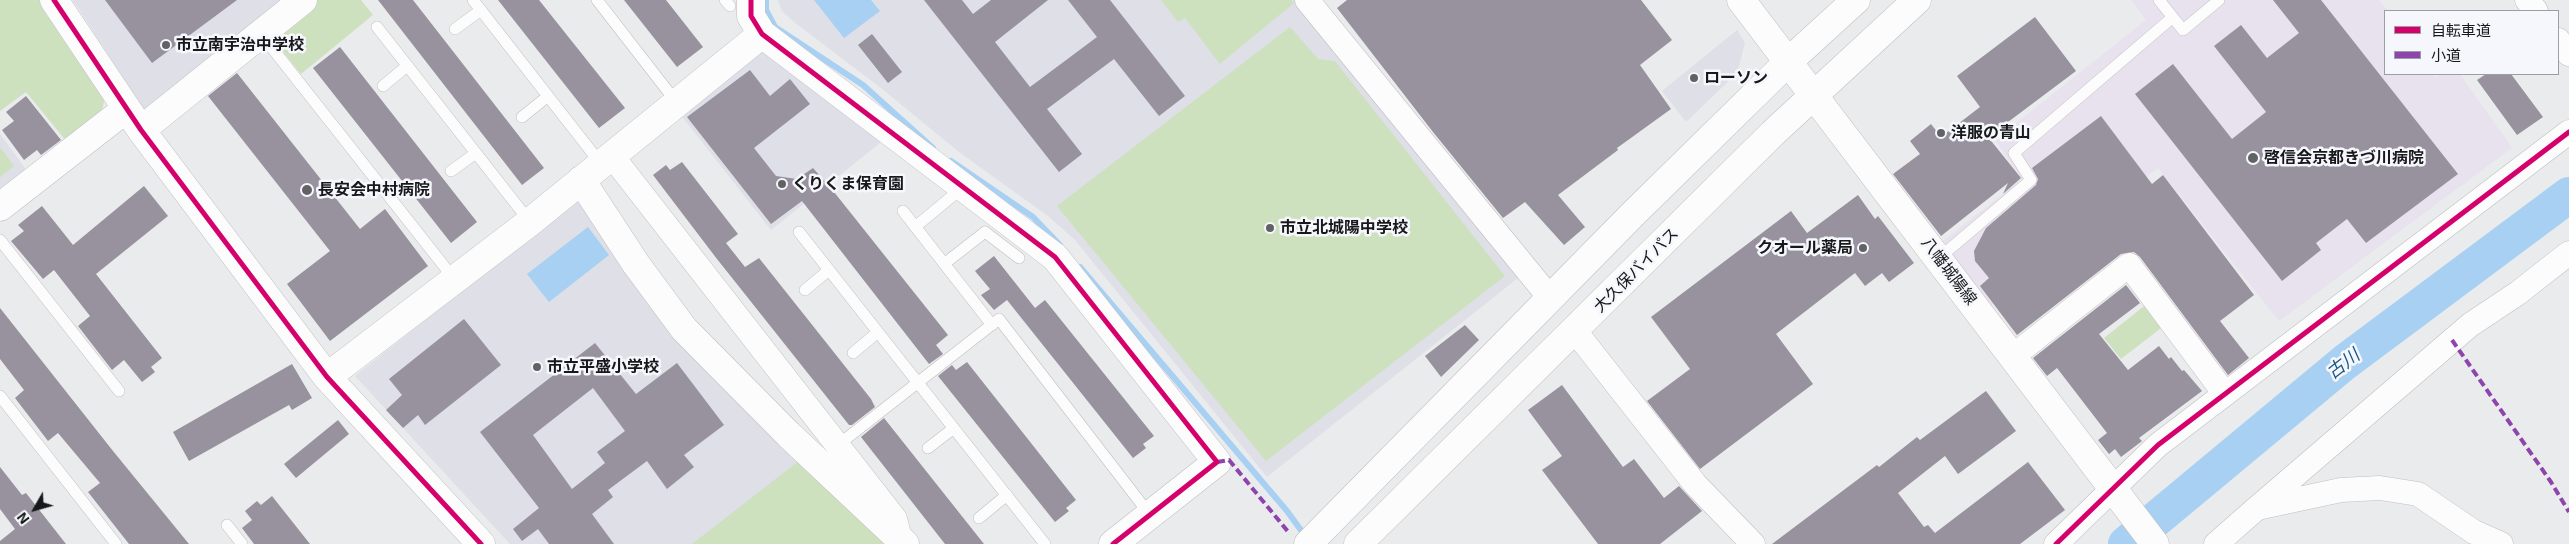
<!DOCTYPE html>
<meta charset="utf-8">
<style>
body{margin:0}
#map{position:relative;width:2569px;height:544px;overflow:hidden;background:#eaebed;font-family:"Exo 2","Noto Sans JP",sans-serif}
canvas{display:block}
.legend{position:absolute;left:2384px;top:10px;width:175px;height:65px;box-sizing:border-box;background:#f6f7fc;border:1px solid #9d9ea1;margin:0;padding:6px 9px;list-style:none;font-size:15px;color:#171819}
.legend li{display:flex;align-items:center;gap:10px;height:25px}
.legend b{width:25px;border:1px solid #9d9ea1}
.north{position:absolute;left:10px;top:484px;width:50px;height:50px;-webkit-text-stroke:4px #f6f7fc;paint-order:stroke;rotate:232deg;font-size:14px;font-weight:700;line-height:20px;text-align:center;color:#171819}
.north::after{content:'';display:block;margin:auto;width:18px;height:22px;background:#171819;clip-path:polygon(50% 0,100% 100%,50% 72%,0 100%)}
</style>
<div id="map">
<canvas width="2569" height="544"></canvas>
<ul class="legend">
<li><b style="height:6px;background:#d6006c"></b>自転車道</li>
<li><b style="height:6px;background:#8e44ad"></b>小道</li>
</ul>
<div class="north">N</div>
</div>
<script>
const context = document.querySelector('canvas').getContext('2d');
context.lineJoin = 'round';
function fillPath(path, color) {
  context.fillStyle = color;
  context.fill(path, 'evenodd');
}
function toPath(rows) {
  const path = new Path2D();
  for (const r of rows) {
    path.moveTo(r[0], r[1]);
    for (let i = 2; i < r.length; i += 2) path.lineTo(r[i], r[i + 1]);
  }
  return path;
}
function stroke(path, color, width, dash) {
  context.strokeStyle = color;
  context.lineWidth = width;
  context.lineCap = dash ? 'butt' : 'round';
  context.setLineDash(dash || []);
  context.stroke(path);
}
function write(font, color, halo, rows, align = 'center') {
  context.font = font + ' "Exo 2","Noto Sans JP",sans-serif';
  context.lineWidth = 5;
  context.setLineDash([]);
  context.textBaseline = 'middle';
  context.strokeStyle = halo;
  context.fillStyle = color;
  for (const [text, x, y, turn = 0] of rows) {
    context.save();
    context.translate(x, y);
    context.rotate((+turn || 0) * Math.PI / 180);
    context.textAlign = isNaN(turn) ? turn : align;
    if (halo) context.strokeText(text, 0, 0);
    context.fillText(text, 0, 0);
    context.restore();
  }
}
fillPath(toPath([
 [73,0,286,0,146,113],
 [778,0,1298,0,1518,278,1267,477,1075,240,1048,216,959,152,881,88,794,22,782,11],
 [1737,30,1745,43,1737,73,1686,122,1662,91],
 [764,51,885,139,771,230,680,114],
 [0,134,27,171,0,191],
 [580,197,891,544,510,544,355,376]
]), '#dedfe7');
fillPath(toPath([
 [2131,0,2379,0,2388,11,2385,11,2385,74,2433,74,2436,77,2441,74,2460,74,2512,148,2279,321,2158,168,2066,237,2072,245,1990,306,1940,243,2022,179,1995,140,2146,20]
]), '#e8e2ee');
fillPath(toPath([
 [0,0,39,0,105,96,101,116,67,142,26,92,0,111],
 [316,0,361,0,373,15,301,74,277,44,280,28],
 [1161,0,1291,0,1294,3,1220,64,1185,18,1178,22],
 [1290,27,1318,59,1335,61,1505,276,1266,461,1057,206],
 [0,147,14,166,0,177],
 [2148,303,2165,325,2121,359,2104,338],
 [800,460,884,544,692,544]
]), '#cee1bf');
fillPath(toPath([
 [814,0,871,0,880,11,844,38],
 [588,227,609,255,549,302,527,274]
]), '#a7d0f3');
stroke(toPath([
 [766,0,766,10,775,27,863,85,933,148],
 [951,161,1033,217,1060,245],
 [1080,267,1287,511,1306,537]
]), '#a7d0f3', 6);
stroke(toPath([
 [2126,544,2345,362,2569,195]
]), '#a7d0f3', 36);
fillPath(toPath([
 [105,0,237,0,152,63],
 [378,0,413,0,544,168,522,185],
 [498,0,539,0,625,108,599,128],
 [624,0,666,0,703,47,677,67],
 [924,0,962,0,973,14,991,0,1048,0,995,42,1030,87,1097,37,1068,0,1110,0,1185,96,1159,116,1114,59,1047,109,1082,154,1059,172],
 [1347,0,1641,0,1672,40,1640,65,1671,109,1617,148,1618,150,1558,195,1585,227,1564,245,1525,202,1503,218,1433,132,1337,8],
 [2273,0,2321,0,2458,174,2366,243,2347,219,2316,243,2321,250,2282,281,2135,94,2173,64,2232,139,2266,112,2214,46,2241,25,2267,58,2299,33],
 [2035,17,2076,71,1988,137,2021,178,2003,194,2008,183,1941,236,1893,174,1920,154,1910,141,1931,124,1941,137,1980,107,1957,76],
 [872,34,902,72,888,83,858,45],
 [340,47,477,222,451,243,313,68],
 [750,70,770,96,790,79,810,104,754,148,776,176,797,179,813,168,834,192,948,335,936,345,943,354,929,364,802,201,771,224,687,117],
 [237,73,360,229,385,209,428,266,330,341,287,284,330,251,208,96],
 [2486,74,2511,74,2543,117,2517,135,2477,80],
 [26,96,61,140,41,155,37,150,24,160,2,130,14,121,6,112],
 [2101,116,2152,184,2163,175,2254,295,2220,321,2249,358,2228,375,2140,257,2134,252,2121,254,2017,335,1980,286,1989,278,1975,261,1974,251,1986,228,2036,185,2038,179,2032,168],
 [682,162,738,234,726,243,745,267,759,258,871,399,875,407,852,425,849,425,717,259,653,175,666,165,670,170],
 [144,186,168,216,96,274,162,358,151,367,155,372,142,382,124,360,112,370,78,326,90,316,54,270,43,279,11,241,24,231,18,225,42,206,73,245],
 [1858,195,1875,219,1878,216,1914,263,1889,282,1882,273,1865,286,1855,273,1776,334,1813,384,1700,469,1647,401,1690,369,1651,317,1791,211,1807,233],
 [994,256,1035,308,1045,300,1154,436,1143,444,1146,448,1133,458,1007,300,994,310,981,295,990,289,975,271],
 [2126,285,2140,303,2099,334,2128,370,2159,346,2169,359,2171,357,2182,371,2184,370,2202,391,2139,438,2142,441,2121,457,2115,449,2109,454,2098,440,2107,433,2057,368,2047,376,2033,358],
 [0,308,113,451,189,544,129,544,88,492,100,483,58,433,48,441,15,398,24,390,0,359],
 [464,319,501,365,425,425,418,415,403,428,386,410,402,395,389,379],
 [1465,325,1479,340,1441,377,1425,356],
 [595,343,636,394,677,363,724,425,684,455,694,467,667,489,647,461,608,490,613,497,592,514,614,544,549,544,538,529,522,541,513,529,539,508,480,432],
 [593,388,625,431,597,452,605,463,572,489,533,435],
 [967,362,1076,500,1066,508,1069,511,1055,522,938,376,952,365,956,370],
 [292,364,312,398,292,410,289,405,189,461,173,432],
 [1562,385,1623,467,1634,459,1664,498,1679,486,1702,511,1660,544,1598,544,1542,470,1562,456,1528,410],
 [1986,391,2016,431,1958,474,1945,456,1898,493,1924,527,1928,525,1935,533,2028,462,2065,510,2020,544,1772,544,1877,465,1879,467,1917,437,1920,440],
 [884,418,984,544,945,544,861,437],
 [338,420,349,434,296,478,284,464],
 [0,467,22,495,26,493,66,544,0,544,0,541,15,529,0,509],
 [272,496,310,544,254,544,242,528,252,520,245,511,257,501,261,505]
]), '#97929d');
const lane = toPath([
 [473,0,601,164],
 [597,0,677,103],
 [725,0,730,6],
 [2159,0,2183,30,2219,0],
 [377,27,530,222],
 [455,29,481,10],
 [261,34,455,280],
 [383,86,407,66],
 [522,117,547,97],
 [451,171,476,153],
 [903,211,992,325],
 [915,227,962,188],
 [799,232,1045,544],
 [0,240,119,391],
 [1939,258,2031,180,2014,153,2173,17],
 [944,264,985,232,1019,258],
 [805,290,829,270],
 [853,353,878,332],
 [0,396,116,544],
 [838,445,999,319,1150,515],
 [928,448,954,428],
 [979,518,1007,495],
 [227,525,242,544]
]);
const street = toPath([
 [1307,0,1550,298],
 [2527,0,2536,11],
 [2558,40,2569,54],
 [612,156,895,519,899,535],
 [1575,331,1695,484,1753,544],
 [2013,356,2129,265,2225,394],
 [2257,508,2470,325,2518,293,2569,253],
 [2056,544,2158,445,2569,132],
 [2216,544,2257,508,2341,490,2380,488,2418,494,2474,532,2501,544]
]);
const secondary = toPath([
 [54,0,141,130,327,377,481,544],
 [751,0,751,16,762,34,1055,257,1217,462,1113,544],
 [1741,0,2155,544],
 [141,130,303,0],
 [581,180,636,264,684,329,788,434,905,544],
 [0,207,126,109],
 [327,377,530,222,762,34]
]);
const highway = toPath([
 [1308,544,1634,213,1788,62,1856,0],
 [1358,544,1773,133,1917,0]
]);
stroke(lane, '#bfbfc0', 12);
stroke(street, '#bfbfc0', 25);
stroke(secondary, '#bfbfc0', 29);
stroke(highway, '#bfbfc0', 29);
stroke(lane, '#fcfcfc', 11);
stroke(street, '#fcfcfc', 24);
stroke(secondary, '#fcfcfc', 28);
stroke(highway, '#fcfcfc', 28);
stroke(toPath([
 [2452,340,2551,482,2569,512],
 [1217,462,1229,460,1290,534]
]), '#8e44ad', 4, [8, 4]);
stroke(toPath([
 [54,0,141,130,327,377,481,544],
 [751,0,751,16,762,34,1055,257,1217,462,1113,544],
 [2056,544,2158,445,2569,132]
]), '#d6006c', 5);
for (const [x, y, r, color] of [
 [166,45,5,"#616263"],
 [1694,78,5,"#616263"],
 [1941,133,5,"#616263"],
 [2253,158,6,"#616263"],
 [782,184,5,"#616263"],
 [307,190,6,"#616263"],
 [1270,228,5,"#616263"],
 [1863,248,5,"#616263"],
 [537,367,5,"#616263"]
]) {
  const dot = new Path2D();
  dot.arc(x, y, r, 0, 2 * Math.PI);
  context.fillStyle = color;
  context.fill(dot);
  stroke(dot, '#f6f7fc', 2);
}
write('bold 16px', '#171819', '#f6f7fc', [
 ["市立南宇治中学校",176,45],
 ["ローソン",1704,78],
 ["洋服の青山",1951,133],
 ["啓信会京都きづ川病院",2264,158],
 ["くりくま保育園",792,184],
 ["長安会中村病院",318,190],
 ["市立北城陽中学校",1280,228],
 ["クオール薬局",1853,248,"right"],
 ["市立平盛小学校",547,367]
], 'left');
write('16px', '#171819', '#f6f7fc', [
 ["大久保バイパス",1636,270,-45],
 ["八幡城陽線",1949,271,53]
]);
write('italic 18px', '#1a5a88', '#f6f7fc', [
 ["古川",2343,364,-38]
]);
</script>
